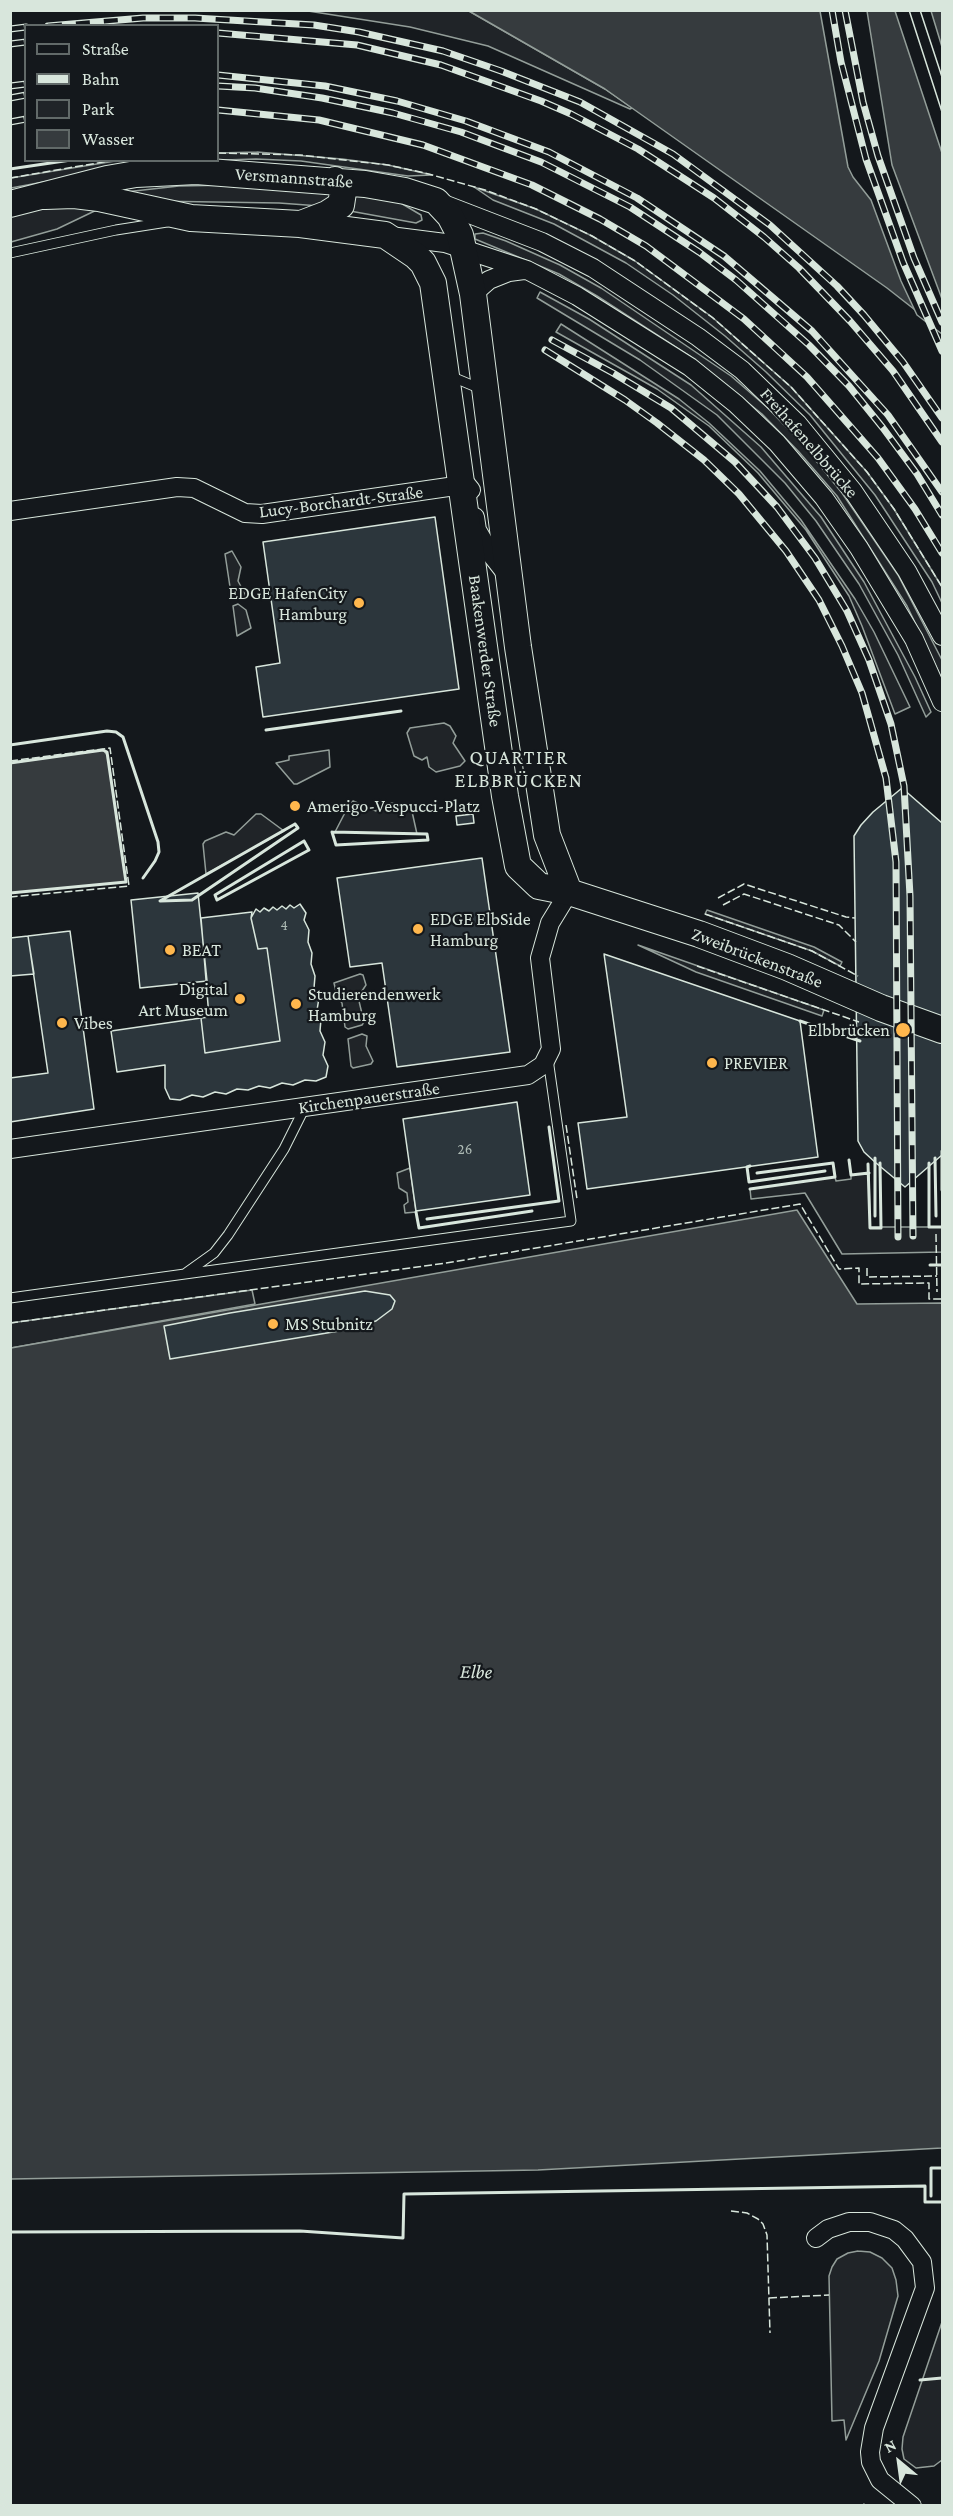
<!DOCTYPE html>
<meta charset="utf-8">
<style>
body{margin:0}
#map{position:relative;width:953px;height:2516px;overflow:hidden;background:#14181c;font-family:"Crimson Pro",serif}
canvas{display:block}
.frame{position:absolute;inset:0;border:12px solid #d8e6dc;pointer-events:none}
.legend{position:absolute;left:24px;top:24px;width:195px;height:138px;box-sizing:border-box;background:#14181c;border:2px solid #626a69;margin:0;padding:8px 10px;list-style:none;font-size:18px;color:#d8e6dc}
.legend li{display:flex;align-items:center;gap:12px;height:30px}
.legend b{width:30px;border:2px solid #626a69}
.north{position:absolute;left:869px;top:2432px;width:60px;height:60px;-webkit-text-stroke:4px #14181c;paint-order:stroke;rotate:331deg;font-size:16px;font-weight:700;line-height:24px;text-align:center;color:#d8e6dc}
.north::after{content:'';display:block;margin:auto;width:21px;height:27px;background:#d8e6dc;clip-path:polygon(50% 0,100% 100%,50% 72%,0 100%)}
</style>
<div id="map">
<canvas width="953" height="2516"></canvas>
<div class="frame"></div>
<ul class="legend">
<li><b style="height:8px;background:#14181c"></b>Straße</li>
<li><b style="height:8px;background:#d8e6dc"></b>Bahn</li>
<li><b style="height:16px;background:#202428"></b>Park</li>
<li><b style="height:16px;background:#363b3e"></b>Wasser</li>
</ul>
<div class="north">N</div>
</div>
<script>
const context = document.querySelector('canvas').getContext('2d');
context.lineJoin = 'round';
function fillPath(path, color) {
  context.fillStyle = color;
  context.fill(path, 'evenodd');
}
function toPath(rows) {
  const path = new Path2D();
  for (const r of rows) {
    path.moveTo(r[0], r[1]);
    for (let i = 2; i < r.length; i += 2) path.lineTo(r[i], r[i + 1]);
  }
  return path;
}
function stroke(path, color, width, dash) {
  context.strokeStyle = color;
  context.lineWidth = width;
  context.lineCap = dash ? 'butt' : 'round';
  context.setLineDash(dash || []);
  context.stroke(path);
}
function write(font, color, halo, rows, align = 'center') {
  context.font = font + ' "Crimson Pro",serif';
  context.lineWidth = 4.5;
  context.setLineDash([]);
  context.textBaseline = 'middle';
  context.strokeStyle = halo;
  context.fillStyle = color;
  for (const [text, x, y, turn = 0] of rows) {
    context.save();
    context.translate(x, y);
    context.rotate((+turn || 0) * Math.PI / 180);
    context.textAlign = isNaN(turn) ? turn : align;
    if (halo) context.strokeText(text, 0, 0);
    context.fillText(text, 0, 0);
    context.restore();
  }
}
const green = toPath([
 [308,11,469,11,605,89,632,108,630,109,488,46,410,27,308,11],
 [257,152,342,159,388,165,432,175,408,176,301,161,256,159,192,161,124,167,11,188,11,178,115,161,218,160,218,153,257,152],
 [232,185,321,188,333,195,320,206,279,203,149,201,116,193,179,186,232,185],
 [474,187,536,209,592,236,635,261,712,317,791,387,867,472,894,509,942,587,942,603,932,582,875,495,810,415,766,372,725,336,673,295,626,263,554,224,493,200,474,187],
 [352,193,399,202,421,215,422,220,416,223,350,211,352,193],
 [51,204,105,206,57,229,11,242,10,214,51,204],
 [483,233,506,241,560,265,601,288,731,376,768,408,805,447,842,493,898,575,942,660,942,679,907,606,837,496,799,452,762,414,691,357,597,296,559,274,475,239,475,234,483,233],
 [540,292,589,319,691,385,761,447,821,517,864,582,915,677,931,712,926,717,898,655,859,584,816,521,785,483,717,415,640,360,537,298,540,292],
 [561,324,679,399,709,423,760,471,801,520,855,599,874,632,910,707,895,714,862,626,849,596,806,530,758,473,709,426,657,389,556,332,561,324],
 [232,551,241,567,238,581,246,596,232,600,225,554,232,551],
 [238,604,246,610,251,628,237,636,233,606,238,604],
 [444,723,450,726,456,736,453,743,465,761,460,766,436,772,429,767,427,757,422,760,414,756,407,733,410,728,444,723],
 [329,750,330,767,297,784,294,784,276,763,289,760,289,756,329,750],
 [353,801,376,811,381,802,408,805,411,807,417,834,335,832,350,803,353,801],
 [256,814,261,814,284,831,206,874,203,844,205,841,226,832,234,835,256,814],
 [707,910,814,947,842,962,840,966,812,951,705,914,707,910],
 [638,945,824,1010,822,1016,696,972,638,945],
 [360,974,363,975,366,985,358,997,364,1022,362,1025,348,1029,345,1027,342,1003,337,996,334,983,360,974],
 [362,1034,367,1036,366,1046,373,1061,371,1064,353,1068,351,1066,348,1039,362,1034],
 [410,1168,416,1212,405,1213,404,1205,408,1202,407,1193,399,1188,397,1173,410,1168],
 [869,1173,870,1227,942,1227,942,1252,842,1254,805,1193,751,1199,750,1189,835,1177,836,1181,851,1179,851,1175,869,1173],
 [252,1290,255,1304,11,1348,10,1323,252,1290],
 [858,2251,870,2252,882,2258,892,2268,896,2280,898,2296,879,2361,846,2440,844,2420,832,2421,829,2276,832,2267,837,2259,848,2253,858,2251],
 [942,2322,942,2460,934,2466,916,2468,904,2459,902,2449,903,2437,942,2322]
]);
fillPath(green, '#202428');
stroke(green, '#939e99', 1.5);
const water = toPath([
 [469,11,942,11,942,331,887,288,605,89,469,11],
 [103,750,108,756,126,882,11,893,11,763,103,750],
 [797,1210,857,1304,942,1303,942,2148,538,2170,11,2179,11,1348,797,1210]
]);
fillPath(water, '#363b3e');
stroke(water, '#939e99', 1.5);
const pier = toPath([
 [820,11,867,11,892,165,942,299,942,334,917,315,901,281,871,200,853,177,848,167,820,11],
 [895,11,931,11,942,47,942,153,895,11]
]);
fillPath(pier, '#14181c');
stroke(pier, '#939e99', 1.5);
const building = toPath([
 [435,517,459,689,263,717,256,667,280,663,263,542,435,517],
 [902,788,942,823,942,1155,905,1187,876,1163,864,1152,858,1141,854,836,861,825,873,812,902,788],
 [473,814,474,823,457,825,456,816,473,814],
 [482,858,510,1052,397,1067,382,963,350,967,337,878,482,858],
 [198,893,207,981,140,988,131,900,198,893],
 [300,904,306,913,304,920,309,930,308,942,312,953,311,964,315,976,314,988,319,998,317,1010,321,1019,320,1031,325,1042,323,1055,328,1066,326,1077,316,1081,305,1080,293,1085,282,1083,270,1088,259,1086,248,1090,237,1089,226,1094,215,1092,203,1097,192,1095,180,1100,170,1099,165,1088,165,1065,117,1072,111,1031,201,1018,205,1053,280,1041,267,948,258,949,251,918,256,909,260,912,264,908,269,911,273,907,277,910,282,906,286,909,290,905,294,908,300,904],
 [252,912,251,918,258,949,267,948,280,1041,205,1053,201,1018,209,1017,201,918,252,912],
 [70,931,94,1109,10,1122,10,1078,48,1073,28,936,70,931],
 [28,936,34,974,10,976,10,938,28,936],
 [604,954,800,1021,818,1157,587,1189,578,1123,627,1117,604,954],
 [517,1102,530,1195,416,1211,403,1119,517,1102],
 [365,1291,390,1295,395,1301,392,1309,376,1321,345,1330,170,1359,164,1326,230,1313,365,1291]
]);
fillPath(building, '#2c363c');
stroke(building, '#d8e6dc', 1.5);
const lane = toPath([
 [10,253,116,230,167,222],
 [450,376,481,389],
 [186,1273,214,1253,228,1235,284,1149,305,1107],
 [10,1298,571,1221,548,1059]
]);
const street = toPath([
 [441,203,542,242,593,268,698,337,742,370,798,424,853,491,907,571,942,636],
 [390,236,445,243,527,270,577,296,690,367,736,404,777,443,824,498,859,548,914,639,942,702],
 [473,294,489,280,509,272,524,270],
 [10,511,177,487,194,488,245,513,262,514,462,485,467,485,471,490],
 [475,517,477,530,490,553,508,576],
 [10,1149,528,1075,543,1065,551,1049,540,958,550,923,569,892],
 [816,2238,828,2229,849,2222,870,2222,894,2230,905,2239,922,2262,925,2288,874,2428,870,2452,871,2462,880,2480,912,2506]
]);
const secondary = toPath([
 [45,196,74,195,99,198,191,218,300,224,385,235,416,256,423,263,433,283,505,796,518,866,539,886,569,892,699,934,787,967,881,1008,942,1030],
 [10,204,107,179,136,174,196,171,365,184,405,191,436,201,450,216,460,235,473,294,518,647,547,835,569,892],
 [301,224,327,214,341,205,343,192,335,180]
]);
stroke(lane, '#d8e6dc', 11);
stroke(street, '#d8e6dc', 20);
stroke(secondary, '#d8e6dc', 28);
stroke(lane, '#14181c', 9);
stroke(street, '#14181c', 18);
stroke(secondary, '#14181c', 26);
stroke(toPath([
 [909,10,942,112],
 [920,10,942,77]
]), '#d8e6dc', 1.5);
const rail = toPath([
 [832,10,841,62,866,159,903,262,942,351],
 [845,10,863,102,878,156,914,258,942,322],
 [48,26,143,18,195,18,314,25,359,32,443,51,501,71,580,102,673,154,770,225,837,286,864,315,903,362,942,418],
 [10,29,26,27],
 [218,33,357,45,441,65,541,101,571,114,638,149,714,198,764,237,799,268,850,321,893,371,942,442],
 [10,44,26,42],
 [218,75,325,86,397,101,466,121,549,152,637,198,724,256,812,331,888,415,942,492],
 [10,86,26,84],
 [218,86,255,88,322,98,393,113,461,132,541,162,630,207,699,252,736,280,809,345,849,386,883,428,917,474,942,515],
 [10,98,26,95],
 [218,110,319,120,423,145,532,185,600,219,646,246,744,319,807,377,878,458,915,509,942,553],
 [10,122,26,119],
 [552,340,613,373,671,408,735,462,777,507,815,558,847,611,869,660,891,724,904,786,910,896,913,1236],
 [545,350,625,400,657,423,704,460,739,494,786,551,819,600,842,646,862,693,886,778,896,862,898,1237]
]);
stroke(rail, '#d8e6dc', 7);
stroke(rail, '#14181c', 4.5, [14]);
stroke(toPath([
 [218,153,300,155,388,165,425,173,485,190,536,209,592,236,635,261,713,318,791,387,867,472,894,509,942,587],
 [10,178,115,160],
 [10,761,110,748,129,886,10,897],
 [718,898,744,884,846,917,855,918],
 [723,905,744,894,839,925,856,942],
 [705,914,812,951,858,976],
 [697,966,859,1022],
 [800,1021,857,1040],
 [566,1125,577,1199],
 [936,1234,937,1292],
 [867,1268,867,1277,937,1276],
 [10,1323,446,1263,800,1204,839,1269,859,1268,859,1284,929,1283,929,1299,942,1299],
 [731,2211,747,2213,758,2219,763,2224,767,2235,770,2333],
 [769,2298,829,2295]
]), '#d8e6dc', 1.5, [8, 3]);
stroke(toPath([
 [10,169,71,160],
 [266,730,401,711],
 [10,745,107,731,116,732,123,737,158,842,159,852,155,861,143,878],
 [10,763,103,750,107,752,126,882,10,893],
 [295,824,298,828,192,900,160,901,295,824],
 [332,832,427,834,428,840,336,845,332,832],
 [304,841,309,850,217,900,215,895,304,841],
 [800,1021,860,1041],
 [942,1151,942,1190],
 [875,1158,875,1216],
 [935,1158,936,1216],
 [849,1160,851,1175,869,1173],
 [929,1163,929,1227,942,1227],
 [868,1164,870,1228,881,1228,880,1163],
 [750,1166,747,1167,749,1182,825,1171],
 [750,1189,835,1177,833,1163,757,1173],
 [416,1212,419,1228,532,1211],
 [427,1219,559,1201,549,1127],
 [930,1265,942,1265],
 [931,2196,931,2168,942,2168],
 [10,2232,300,2231,403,2238,404,2194,925,2186,925,2202,942,2202],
 [920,2380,942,2378],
 [864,2505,866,2506]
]), '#d8e6dc', 3);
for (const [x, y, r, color] of [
 [359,603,6,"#ffb74d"],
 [295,806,6,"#ffb74d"],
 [418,929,6,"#ffb74d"],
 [170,950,6,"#ffb74d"],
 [240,999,6,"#ffb74d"],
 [296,1004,6,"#ffb74d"],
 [62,1023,6,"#ffb74d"],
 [903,1030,8,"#ffb74d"],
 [712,1063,6,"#ffb74d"],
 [273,1324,6,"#ffb74d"]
]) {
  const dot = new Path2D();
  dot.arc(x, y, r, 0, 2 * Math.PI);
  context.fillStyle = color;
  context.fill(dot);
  stroke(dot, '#14181c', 2);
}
write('15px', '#adbab4', null, [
 ["4",284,925],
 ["26",465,1149]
]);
write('18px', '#d8e6dc', '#14181c', [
 ["Versmannstraße",294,178,4],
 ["Freihafenelbbrücke",809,443,49],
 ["Lucy-Borchardt-Straße",341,502,-7],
 ["Baakenwerder Straße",485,651,82],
 ["Zweibrückenstraße",757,958,21],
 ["Kirchenpauerstraße",369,1098,-8]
]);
write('18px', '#d8e6dc', '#14181c', [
 ["EDGE HafenCity",347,593,"right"],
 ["Hamburg",347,614,"right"],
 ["Amerigo-Vespucci-Platz",307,806],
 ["EDGE ElbSide",430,919],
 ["Hamburg",430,940],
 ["BEAT",182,950],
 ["Digital",228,989,"right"],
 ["Art Museum",228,1010,"right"],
 ["Studierendenwerk",308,994],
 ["Hamburg",308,1015],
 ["Vibes",74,1023],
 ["Elbbrücken",890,1030,"right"],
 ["PREVIER",724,1063],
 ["MS Stubnitz",285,1324]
], 'left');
context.letterSpacing = '1.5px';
write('20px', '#d8e6dc', '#14181c', [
 ["QUARTIER",519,758],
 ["ELBBRÜCKEN",519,781]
]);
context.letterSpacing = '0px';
write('italic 20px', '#d8e6dc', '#14181c', [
 ["Elbe",476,1672,1]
]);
</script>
